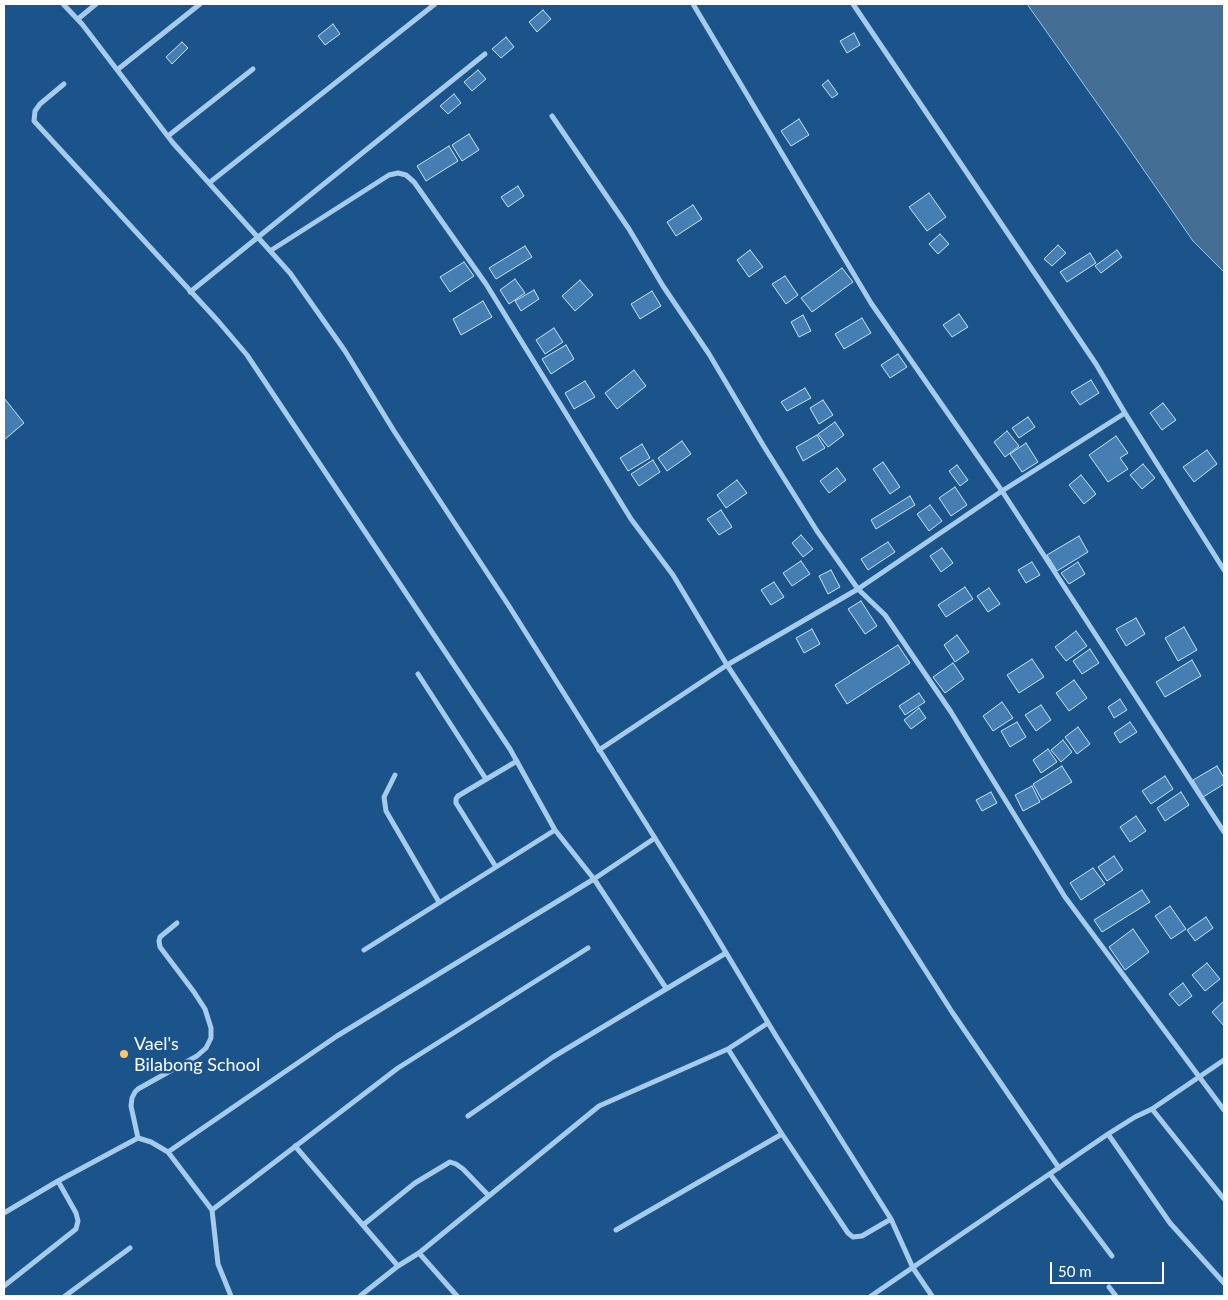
<!DOCTYPE html>
<style>
body{margin:0}
#map{position:relative;width:1228px;height:1300px;overflow:hidden;background:#1b548b;font-family:Lato,sans-serif}
canvas{display:block}
.frame{position:absolute;inset:0;border:5px solid #fff;pointer-events:none}
.scale{position:absolute;left:1050px;top:1262px;width:114px;height:22px;box-sizing:border-box;border:2px solid #fff;border-top:0;padding-left:6px;font-size:15px;line-height:18px;white-space:nowrap;color:#fff;-webkit-text-stroke:4px #1b548b;paint-order:stroke}
</style>
<div id="map">
<canvas width="1228" height="1300"></canvas>
<div class="frame"></div>
<div class="scale">50 m</div>
</div>
<script>
const context = document.querySelector('canvas').getContext('2d');
context.lineJoin = 'round';
function fillPath(path, color) {
  context.fillStyle = color;
  context.fill(path, 'evenodd');
}
function toPath(rows) {
  const path = new Path2D();
  for (const r of rows) {
    path.moveTo(r[0], r[1]);
    for (let i = 2; i < r.length; i += 2) path.lineTo(r[i], r[i + 1]);
  }
  return path;
}
function stroke(path, color, width, dash) {
  context.strokeStyle = color;
  context.lineWidth = width;
  context.lineCap = dash ? 'butt' : 'round';
  context.setLineDash(dash || []);
  context.stroke(path);
}
function write(font, color, halo, rows, align = 'center') {
  context.font = font + ' Lato,sans-serif';
  context.lineWidth = 5;
  context.setLineDash([]);
  context.textBaseline = 'middle';
  context.strokeStyle = halo;
  context.fillStyle = color;
  for (const [text, x, y, turn = 0] of rows) {
    context.save();
    context.translate(x, y);
    context.rotate((+turn || 0) * Math.PI / 180);
    context.textAlign = isNaN(turn) ? turn : align;
    if (halo) context.strokeText(text, 0, 0);
    context.fillText(text, 0, 0);
    context.restore();
  }
}
const water = toPath([
 [1027,4,1224,4,1224,272,1193,241,1123,140,1027,4]
]);
fillPath(water, '#456e95');
stroke(water, '#99c7ef', 1);
const building = toPath([
 [543,10,551,19,537,32,529,22,543,10],
 [333,24,340,34,325,45,318,36,333,24],
 [854,33,860,45,847,53,840,41,854,33],
 [506,37,514,47,501,58,492,49,506,37],
 [182,42,188,48,172,64,166,57,182,42],
 [478,70,486,79,472,91,464,82,478,70],
 [828,80,838,94,832,98,822,85,828,80],
 [454,94,461,103,448,114,440,106,454,94],
 [799,119,809,135,791,146,781,131,799,119],
 [469,134,479,150,462,161,452,145,469,134],
 [449,146,458,161,426,181,417,166,449,146],
 [518,186,524,196,508,207,501,197,518,186],
 [929,193,946,217,927,231,909,207,929,193],
 [693,205,702,219,676,236,667,222,693,205],
 [940,234,949,244,938,254,929,244,940,234],
 [1058,245,1066,253,1052,266,1044,259,1058,245],
 [525,246,532,257,496,279,489,268,525,246],
 [750,250,763,267,749,277,737,260,750,250],
 [1117,250,1122,257,1101,273,1095,266,1117,250],
 [1090,253,1096,263,1067,282,1060,272,1090,253],
 [464,262,474,276,450,292,440,277,464,262],
 [842,268,853,282,812,312,801,298,842,268],
 [785,276,798,295,786,304,772,284,785,276],
 [515,279,525,293,509,304,500,290,515,279],
 [580,280,593,295,575,311,562,296,580,280],
 [534,290,539,299,521,311,515,301,534,290],
 [652,291,661,306,640,319,631,304,652,291],
 [483,301,492,317,461,335,453,319,483,301],
 [959,314,968,327,952,337,943,325,959,314],
 [803,315,811,331,799,337,791,322,803,315],
 [862,318,871,333,844,349,835,334,862,318],
 [554,328,563,342,545,354,536,340,554,328],
 [566,345,574,359,551,374,542,359,566,345],
 [898,354,907,367,890,378,881,365,898,354],
 [634,370,646,386,617,409,605,393,634,370],
 [1091,380,1099,393,1080,405,1071,392,1091,380],
 [585,381,595,397,574,409,565,393,585,381],
 [805,388,811,398,787,411,781,402,805,388],
 [4,398,24,423,4,440,4,398],
 [823,400,833,415,819,424,810,408,823,400],
 [1163,403,1176,420,1162,430,1150,413,1163,403],
 [1028,417,1035,427,1019,438,1012,428,1028,417],
 [835,422,844,435,828,447,818,434,835,422],
 [1007,431,1019,446,1005,457,994,442,1007,431],
 [817,435,825,448,803,461,796,447,817,435],
 [1116,436,1128,453,1120,458,1128,469,1108,482,1089,455,1116,436],
 [682,441,691,454,667,471,658,458,682,441],
 [1026,443,1038,462,1022,472,1010,454,1026,443],
 [642,444,650,458,628,471,620,458,642,444],
 [1207,450,1217,464,1194,482,1183,467,1207,450],
 [653,460,660,472,639,486,631,474,653,460],
 [883,462,900,487,890,494,873,469,883,462],
 [1143,464,1155,478,1142,489,1130,475,1143,464],
 [957,465,968,480,960,486,949,471,957,465],
 [837,468,846,480,829,493,820,481,837,468],
 [1081,475,1096,494,1084,504,1069,485,1081,475],
 [737,480,747,493,726,508,717,495,737,480],
 [955,487,967,505,951,516,939,498,955,487],
 [910,496,915,505,876,529,871,520,910,496],
 [930,505,942,521,929,531,917,514,930,505],
 [721,510,732,527,719,535,707,519,721,510],
 [801,535,813,549,803,557,792,543,801,535],
 [1079,536,1088,552,1057,571,1047,555,1079,536],
 [888,542,895,552,868,570,861,559,888,542],
 [942,548,953,563,941,572,930,556,942,548],
 [801,561,810,574,792,586,783,573,801,561],
 [1032,562,1040,575,1026,583,1018,570,1032,562],
 [1078,562,1085,574,1069,584,1061,573,1078,562],
 [831,570,840,587,828,594,819,576,831,570],
 [774,582,784,597,771,605,761,590,774,582],
 [965,587,973,599,946,617,938,605,965,587],
 [989,588,1000,604,988,612,977,596,989,588],
 [861,601,877,626,865,634,848,609,861,601],
 [1136,618,1145,634,1126,646,1116,629,1136,618],
 [1184,627,1197,650,1178,661,1165,638,1184,627],
 [812,629,820,644,804,653,796,638,812,629],
 [1076,631,1087,646,1066,661,1055,647,1076,631],
 [957,635,969,652,955,662,944,645,957,635],
 [898,645,910,663,847,704,835,685,898,645],
 [1090,649,1099,663,1082,674,1073,661,1090,649],
 [1032,659,1044,677,1019,693,1007,675,1032,659],
 [1192,660,1201,676,1165,697,1156,682,1192,660],
 [953,663,964,679,945,693,933,677,953,663],
 [1074,680,1087,698,1069,711,1056,693,1074,680],
 [919,693,925,702,905,715,899,706,919,693],
 [1120,699,1127,710,1114,718,1108,707,1120,699],
 [1002,702,1013,718,993,731,983,716,1002,702],
 [1041,705,1051,720,1036,731,1025,715,1041,705],
 [919,708,926,718,911,729,904,720,919,708],
 [1017,722,1026,737,1010,747,1001,731,1017,722],
 [1130,722,1137,732,1120,743,1114,733,1130,722],
 [1078,727,1090,744,1077,754,1065,737,1078,727],
 [1063,740,1072,752,1061,762,1051,750,1063,740],
 [1048,749,1057,762,1041,773,1033,760,1048,749],
 [1062,766,1072,782,1042,800,1033,784,1062,766],
 [1217,766,1224,778,1224,784,1203,797,1193,780,1217,766],
 [1165,776,1173,789,1151,804,1142,791,1165,776],
 [1032,786,1040,802,1023,811,1015,795,1032,786],
 [991,792,997,803,982,811,976,800,991,792],
 [1181,792,1189,805,1165,821,1157,808,1181,792],
 [1136,816,1146,831,1130,842,1120,827,1136,816],
 [1114,856,1123,870,1107,881,1098,867,1114,856],
 [1093,868,1105,884,1081,900,1070,883,1093,868],
 [1142,890,1150,902,1102,932,1094,920,1142,890],
 [1170,906,1186,929,1171,939,1155,916,1170,906],
 [1206,917,1213,928,1195,941,1187,930,1206,917],
 [1133,929,1149,952,1125,970,1109,947,1133,929],
 [1207,963,1220,979,1205,991,1192,975,1207,963],
 [1183,983,1192,996,1179,1006,1169,994,1183,983],
 [1224,1001,1224,1026,1212,1012,1224,1001]
]);
fillPath(building, '#447eb3');
stroke(building, '#cce4f9', 1);
stroke(toPath([
 [63,4,82,24,173,143,290,273,345,351,394,431,509,606,704,916,776,1036,891,1219,913,1268,932,1296],
 [693,4,871,303,1002,491,1224,832],
 [853,4,1096,364,1125,413,1224,570],
 [78,19,96,4],
 [117,70,200,4],
 [64,84,40,104,35,111,34,121,218,321,247,355,510,749,555,830,594,879,666,988],
 [552,116,629,229,663,286,709,354,763,445,817,531,858,589,885,615,951,712,1065,897,1224,1110],
 [168,136,253,69],
 [209,183,435,4],
 [270,251,389,175,398,173,406,175,414,182,486,284,631,519,673,575,727,665,824,812,952,1012,1059,1168],
 [190,292,485,54],
 [418,674,486,779],
 [599,750,727,665,858,589,1002,491,1125,413],
 [395,775,384,797,386,811,439,902],
 [496,867,456,803,456,799,458,796,517,761],
 [364,950,555,830],
 [728,1049,782,1134,848,1233,853,1237,862,1236,891,1219],
 [1152,1109,1224,1199],
 [468,1116,553,1057,726,953],
 [1108,1134,1170,1223,1224,1283],
 [138,1138,131,1106,132,1098,135,1092,138,1089,197,1056,206,1048,211,1038,211,1028,205,1009,194,992,160,947,159,941,160,937,177,923],
 [295,1146,398,1266],
 [168,1152,337,1036,594,879,655,838],
 [1050,1174,1112,1256],
 [212,1210,398,1068,588,948],
 [4,1213,58,1181,138,1138,151,1142,168,1152,212,1210,218,1264,231,1296],
 [363,1225,415,1183,450,1162,456,1164,463,1169,489,1196],
 [616,1230,782,1134],
 [419,1253,457,1296],
 [4,1286,76,1229,78,1221,76,1213,58,1181],
 [1109,1287,1116,1296],
 [65,1296,130,1248],
 [360,1296,398,1266,419,1253,599,1106,728,1049,768,1023],
 [871,1296,1108,1134,1135,1117,1152,1109,1224,1060]
]), '#a6cbed', 5);
for (const [x, y, r, color] of [
 [124,1054,5,"#fec763"]
]) {
  const dot = new Path2D();
  dot.arc(x, y, r, 0, 2 * Math.PI);
  context.fillStyle = color;
  context.fill(dot);
  stroke(dot, '#1b548b', 2);
}
write('18px', '#fff', '#1b548b', [
 ["Vael's",134,1044],
 ["Bilabong School",134,1065]
], 'left');
</script>
